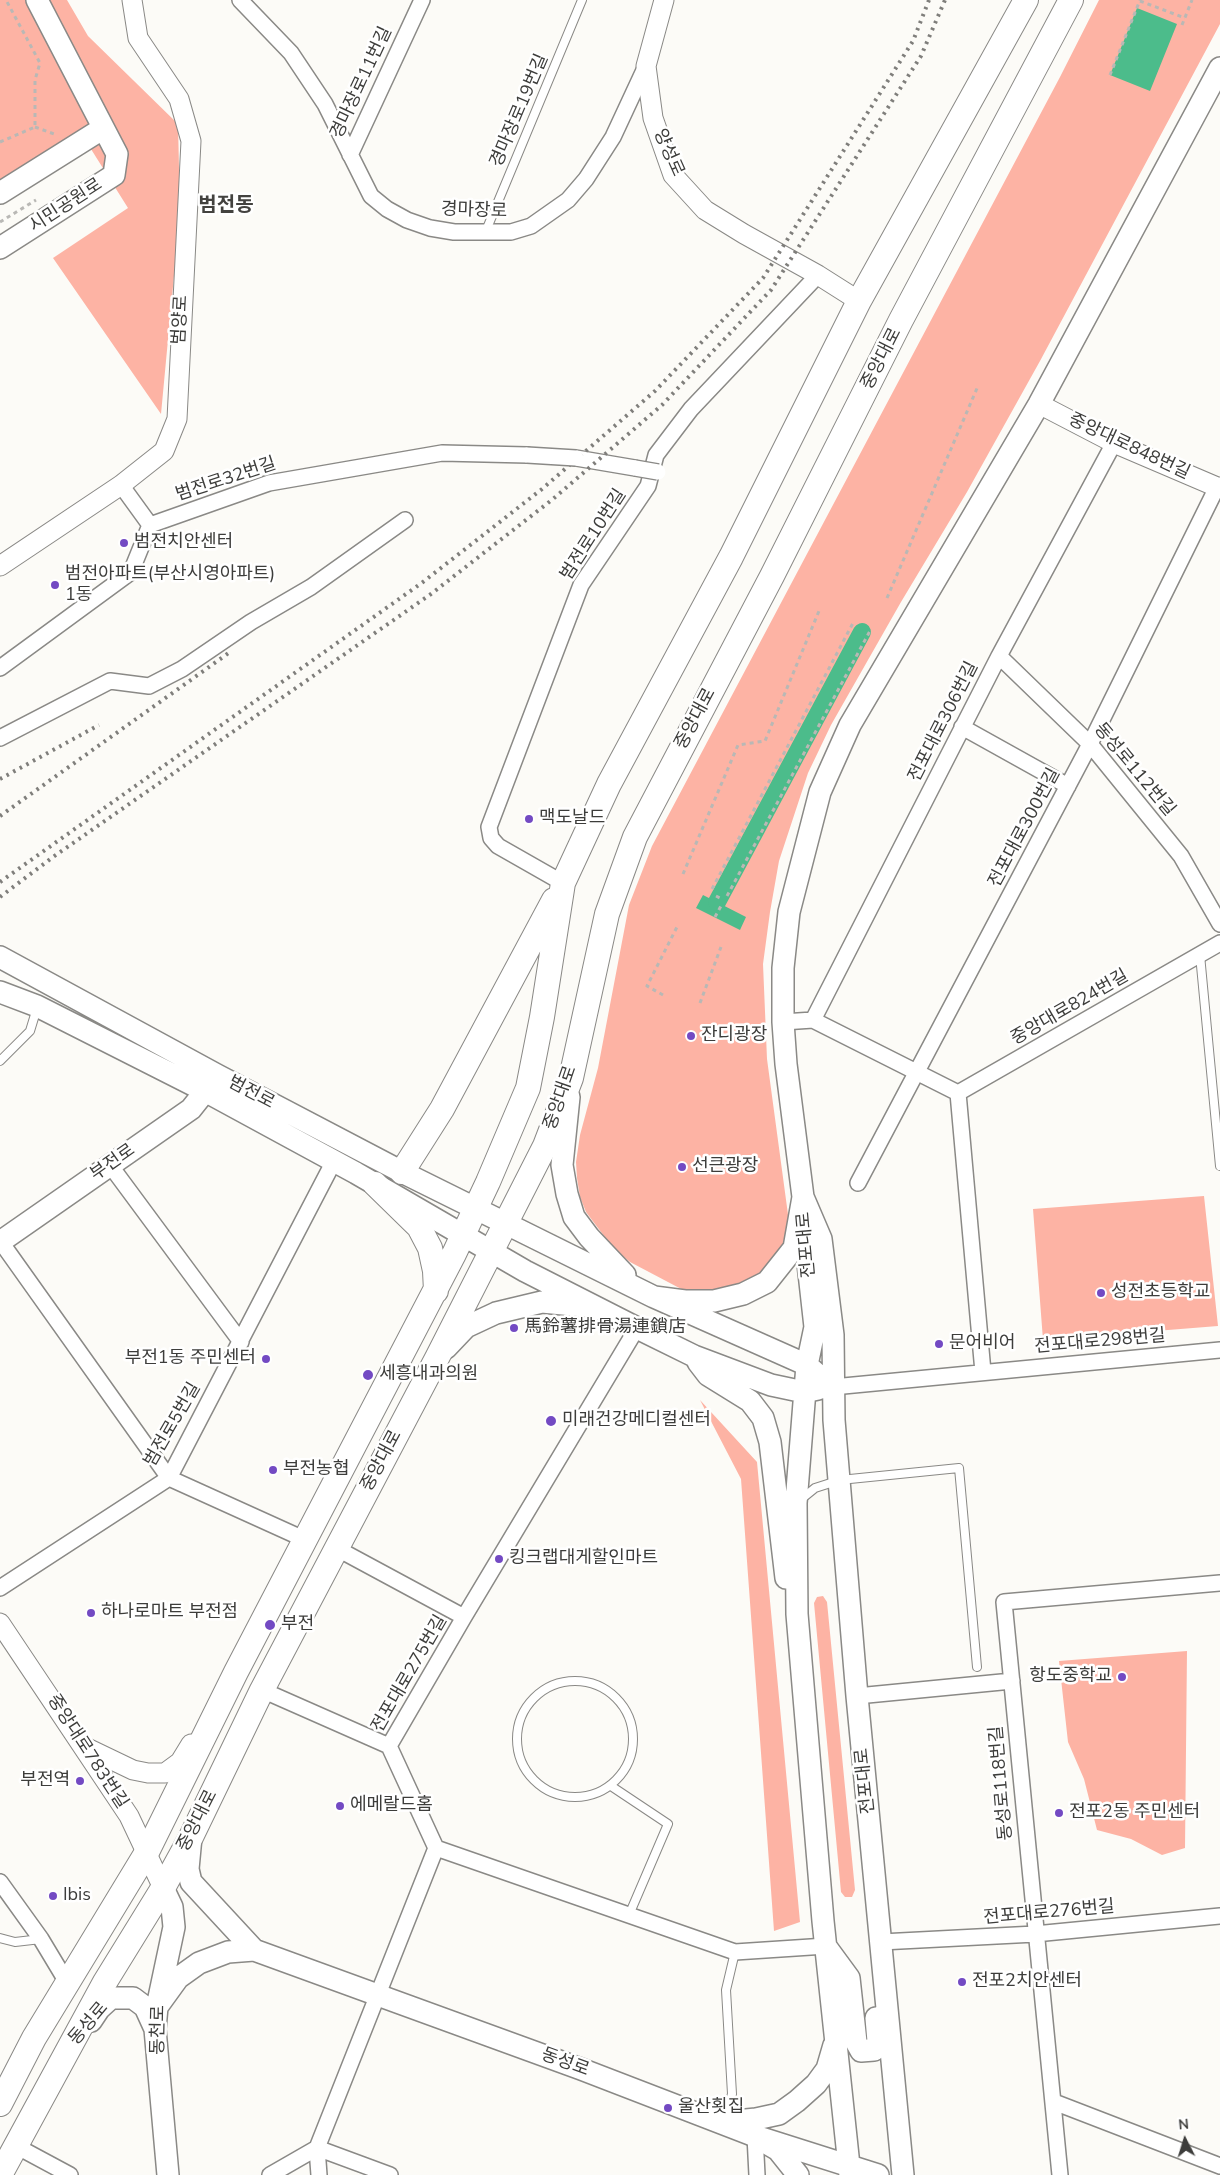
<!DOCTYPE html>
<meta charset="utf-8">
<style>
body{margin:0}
#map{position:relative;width:1220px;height:2175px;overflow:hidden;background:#fcfbf7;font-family:"Nunito Sans",sans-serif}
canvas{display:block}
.north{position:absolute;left:1160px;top:2115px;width:50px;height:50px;-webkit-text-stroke:4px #fff;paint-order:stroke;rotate:355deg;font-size:14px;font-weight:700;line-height:20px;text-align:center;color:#3d3d3b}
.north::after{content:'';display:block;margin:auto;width:18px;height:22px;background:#3d3d3b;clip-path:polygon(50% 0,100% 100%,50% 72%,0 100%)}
</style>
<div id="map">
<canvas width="1220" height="2175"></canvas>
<div class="north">N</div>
</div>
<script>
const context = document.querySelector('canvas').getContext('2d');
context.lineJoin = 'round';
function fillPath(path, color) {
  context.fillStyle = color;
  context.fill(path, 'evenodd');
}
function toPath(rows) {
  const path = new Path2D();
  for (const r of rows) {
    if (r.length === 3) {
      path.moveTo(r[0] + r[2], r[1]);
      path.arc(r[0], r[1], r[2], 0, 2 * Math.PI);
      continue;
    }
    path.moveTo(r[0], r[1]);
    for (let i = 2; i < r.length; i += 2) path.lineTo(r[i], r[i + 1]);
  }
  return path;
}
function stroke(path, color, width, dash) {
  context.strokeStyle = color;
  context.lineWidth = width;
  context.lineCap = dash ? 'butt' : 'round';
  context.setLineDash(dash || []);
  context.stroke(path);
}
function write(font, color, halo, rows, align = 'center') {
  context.font = font + ' "Nunito Sans","Noto Sans KR",sans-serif';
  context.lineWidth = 5;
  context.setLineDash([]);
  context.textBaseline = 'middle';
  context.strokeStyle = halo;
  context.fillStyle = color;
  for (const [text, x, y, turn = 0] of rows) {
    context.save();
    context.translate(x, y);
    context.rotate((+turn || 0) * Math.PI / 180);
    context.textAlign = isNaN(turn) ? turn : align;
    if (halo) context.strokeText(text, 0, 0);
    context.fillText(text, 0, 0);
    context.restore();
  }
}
fillPath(toPath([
 [0,0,67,0,88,36,178,124,180,212,161,414,53,258,128,208,79,130,67,141,0,183],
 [1099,0,1220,0,1220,24,1040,361,967,492,901,602,831,725,808,773,779,861,770,912,763,964,767,1059,789,1222,788,1239,766,1269,750,1284,728,1293,685,1291,630,1262,613,1248,586,1212,580,1197,577,1178,576,1162,580,1135,598,1068,629,905,652,846,1060,77],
 [1204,1196,1218,1326,1043,1340,1033,1209],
 [700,1400,757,1462,800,1922,774,1931,741,1479],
 [823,1596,827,1602,855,1890,852,1897,845,1897,841,1892,814,1603,817,1597],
 [1187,1651,1185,1848,1162,1855,1131,1839,1097,1830,1084,1779,1068,1742,1059,1661]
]), '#fdb3a4');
fillPath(toPath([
 [1137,8,1177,24,1150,91,1110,75],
 [703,895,746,917,740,930,696,908]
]), '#4cbc8b');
stroke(toPath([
 [717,902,862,632]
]), '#4cbc8b', 18);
const service = toPath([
 [485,233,582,0],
 [1200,955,1220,1166],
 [0,1061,30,1031,37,1008],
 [799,1501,815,1488,840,1480,959,1468,977,1667],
 [575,1739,58],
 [611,1786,668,1824,629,1915],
 [0,1938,15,1942,41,1939],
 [724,2120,732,2094,726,1990,735,1952]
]);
const minor = toPath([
 [240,0,291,53,325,104,371,196,387,209,407,220,430,228,454,232,511,232,531,226,568,200,586,179,613,137,646,66],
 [350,155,422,0],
 [576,458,635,468],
 [121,485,150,525],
 [999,656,1090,744,1181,856,1220,924],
 [0,668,131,572,150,525,269,483,442,453,527,455],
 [962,727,1068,786],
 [0,738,110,681,149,686,182,669,251,622,311,587,405,520],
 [563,883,498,846,491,838,489,827,581,585,648,486,656,455,691,409,818,275],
 [813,1020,999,656,1114,443],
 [813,1020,958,1093,1220,943],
 [783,1022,813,1020],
 [958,1093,983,1372],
 [110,1165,241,1342],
 [858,1183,1090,744,1217,487],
 [1,1242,169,1478],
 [637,1328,464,1617,389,1746,436,1848,735,1952,826,1946],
 [833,1387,1220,1350],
 [169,1478,306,1540],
 [336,1548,464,1617],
 [0,1588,169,1478,334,1161],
 [262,1690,389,1746],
 [857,1696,1012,1681],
 [0,1882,41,1939,68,1984],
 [881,1942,1035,1934,1220,1916],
 [1054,2102,1220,2166],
 [755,2136,757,2175],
 [16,2146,70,2175],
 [270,2175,317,2148,390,2175],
 [319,2175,317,2148,436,1848],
 [1060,2175,1004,1602,1220,1583]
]);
const tertiary = toPath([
 [664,0,646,66,653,118,673,175,705,210,744,234,818,275,859,301],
 [1039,404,1114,443,1217,487,1220,487],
 [0,566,121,485,164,451,177,419,191,141,179,99,138,38,132,0],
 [0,1623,129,1816,163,1888],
 [83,1746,133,1770,148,1773,165,1773,180,1762,191,1744]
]);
const secondary = toPath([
 [0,193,102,129],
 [0,248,114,175,117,154,37,0],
 [0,957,217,1075,402,1172,654,1297,807,1365,817,1374],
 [0,992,37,1006,205,1091,356,1173,525,1271,637,1328,694,1356,771,1385,804,1392,818,1389],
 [569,1097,562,1165,567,1194,574,1217,589,1237,625,1275],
 [803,1197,821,1239,833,1335,834,1420,857,1696,903,2175],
 [804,1228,815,1327,807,1365,796,1503,797,1614,823,1921,850,2175],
 [0,1242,191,1109,214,1080],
 [654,1297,685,1301,714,1301,743,1294,767,1282,794,1248,803,1197,786,1064,783,1022,783,968,789,912,820,792,850,725,1039,404,1220,68],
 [446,1348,466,1327,496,1313,542,1302,584,1306],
 [698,1362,708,1375,750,1401,763,1418,770,1442,786,1578],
 [191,1837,188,1869,191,1882,254,1950],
 [163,1888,172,1907,174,1927,157,2007,155,2029,168,2175],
 [827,1948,849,1978,856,2042,861,2051,874,2050,878,2041,876,2018],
 [157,2007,178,1978,199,1963,228,1952,254,1950,581,2069,755,2136,878,2175],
 [91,2021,99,2009,111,1998,133,1998,145,2007,155,2029],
 [726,2122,756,2119,779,2114,797,2101,816,2084,827,2069,834,2045],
 [766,2143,778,2150,798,2175]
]);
const primary = toPath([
 [402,1172,442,1109,554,900],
 [375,1184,419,1227,430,1248,435,1271,436,1291],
 [0,2104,34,2038,147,1852,236,1672,454,1254,488,1182,528,1088,542,1017,563,883,609,784,731,557,859,301,1026,0],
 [0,2175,105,1982,163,1888,191,1837,262,1690,437,1358,545,1146,571,1078,607,914,635,837,772,576,901,320,1071,0]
]);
stroke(service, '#8a8986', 10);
stroke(minor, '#8a8986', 18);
stroke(tertiary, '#8a8986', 21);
stroke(secondary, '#8a8986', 24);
stroke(primary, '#8a8986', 26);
stroke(toPath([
 [1140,1,1185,18],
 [1182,25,1192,0],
 [1110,75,1140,0],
 [35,127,57,135],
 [0,142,35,127,35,80,40,63,6,0],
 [0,222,36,200],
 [887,598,978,386],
 [683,874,738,745,765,741,819,611],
 [712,889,853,623],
 [716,896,722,899],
 [727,896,871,629],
 [715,917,722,904],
 [663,995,647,986,678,925],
 [700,1003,721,947]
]), '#b9b8b5', 3, [4, 4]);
stroke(service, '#fff', 8);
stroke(minor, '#fff', 15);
stroke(tertiary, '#fff', 19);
stroke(secondary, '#fff', 21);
stroke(primary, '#fff', 24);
stroke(toPath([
 [0,779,99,725],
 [0,816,230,652],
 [0,882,423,582,542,489,655,391,763,278,913,41,929,0],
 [0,897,53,857,431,594,553,499,662,405,771,290,921,56,945,0]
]), '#7f7e7b', 4, [2.5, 5]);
const minorBridge = toPath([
 [527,455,576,458],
 [635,468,658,472]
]);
stroke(minorBridge, '#8a8986', 18, []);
stroke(minorBridge, '#fff', 15);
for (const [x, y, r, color] of [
 [124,543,5,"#734ac3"],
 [55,585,5,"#734ac3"],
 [529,819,5,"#734ac3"],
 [691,1036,5,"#734ac3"],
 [682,1167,5,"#734ac3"],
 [1101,1293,5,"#734ac3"],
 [514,1328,5,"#734ac3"],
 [939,1344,5,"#734ac3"],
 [266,1359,5,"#734ac3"],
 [368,1375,6,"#734ac3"],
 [551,1421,6,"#734ac3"],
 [273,1470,5,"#734ac3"],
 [499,1559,5,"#734ac3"],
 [91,1613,5,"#734ac3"],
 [270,1625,6,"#734ac3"],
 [1122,1677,5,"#734ac3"],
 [80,1781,5,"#734ac3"],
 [340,1806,5,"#734ac3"],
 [1059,1813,5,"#734ac3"],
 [53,1896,5,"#734ac3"],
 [962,1982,5,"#734ac3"],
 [668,2108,5,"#734ac3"]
]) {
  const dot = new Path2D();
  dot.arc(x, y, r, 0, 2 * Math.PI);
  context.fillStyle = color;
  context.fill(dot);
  stroke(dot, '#fff', 2);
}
write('18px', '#3d3d3b', '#fff', [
 ["경마장로11번길",362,83,-65],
 ["경마장로19번길",520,111,-67],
 ["양성로",668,153,66],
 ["시민공원로",66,206,-33],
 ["경마장로",474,211,2],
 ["범양로",181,320,-87],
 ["중앙대로",882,359,-63],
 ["중앙대로848번길",1129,447,25],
 ["범전로32번길",226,480,-18],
 ["범전로10번길",594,535,-57],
 ["중앙대로",696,719,-62],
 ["전포대로306번길",944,722,-63],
 ["동성로112번길",1134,770,50],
 ["전포대로300번길",1025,828,-62],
 ["중앙대로824번길",1070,1008,-30],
 ["범전로",251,1093,28],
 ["중앙대로",561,1098,-71],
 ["부전로",113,1163,-35],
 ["전포대로",807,1245,-95],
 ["전포대로298번길",1100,1342,-5],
 ["범전로5번길",173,1425,-60],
 ["중앙대로",382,1461,-62],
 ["전포대로275번길",410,1674,-60],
 ["중앙대로783번길",87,1752,57],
 ["전포대로",866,1781,-96],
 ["동성로118번길",1002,1783,-95],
 ["중앙대로",198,1821,-63],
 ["전포대로276번길",1049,1913,-5],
 ["동성로",89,2024,-50],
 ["동천로",159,2030,-89],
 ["동성로",565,2063,20]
]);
write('18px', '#3d3d3b', '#fff', [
 ["범전치안센터",134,543],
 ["범전아파트(부산시영아파트)",65,575],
 ["1동",65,596],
 ["맥도날드",539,819],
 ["잔디광장",701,1036],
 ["선큰광장",692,1167],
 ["성전초등학교",1111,1293],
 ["馬鈴薯排骨湯連鎖店",524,1328],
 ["문어비어",949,1344],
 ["부전1동 주민센터",256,1359,"right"],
 ["세흥내과의원",379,1375],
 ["미래건강메디컬센터",562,1421],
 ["부전농협",283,1470],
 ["킹크랩대게할인마트",509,1559],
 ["하나로마트 부전점",101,1613],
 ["부전",281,1625],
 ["항도중학교",1112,1677,"right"],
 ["부전역",70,1781,"right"],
 ["에메랄드홈",350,1806],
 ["전포2동 주민센터",1069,1813],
 ["Ibis",63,1896],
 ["전포2치안센터",972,1982],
 ["울산횟집",678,2108]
], 'left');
write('bold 20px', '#43423f', '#fff', [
 ["범전동",226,206]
]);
</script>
